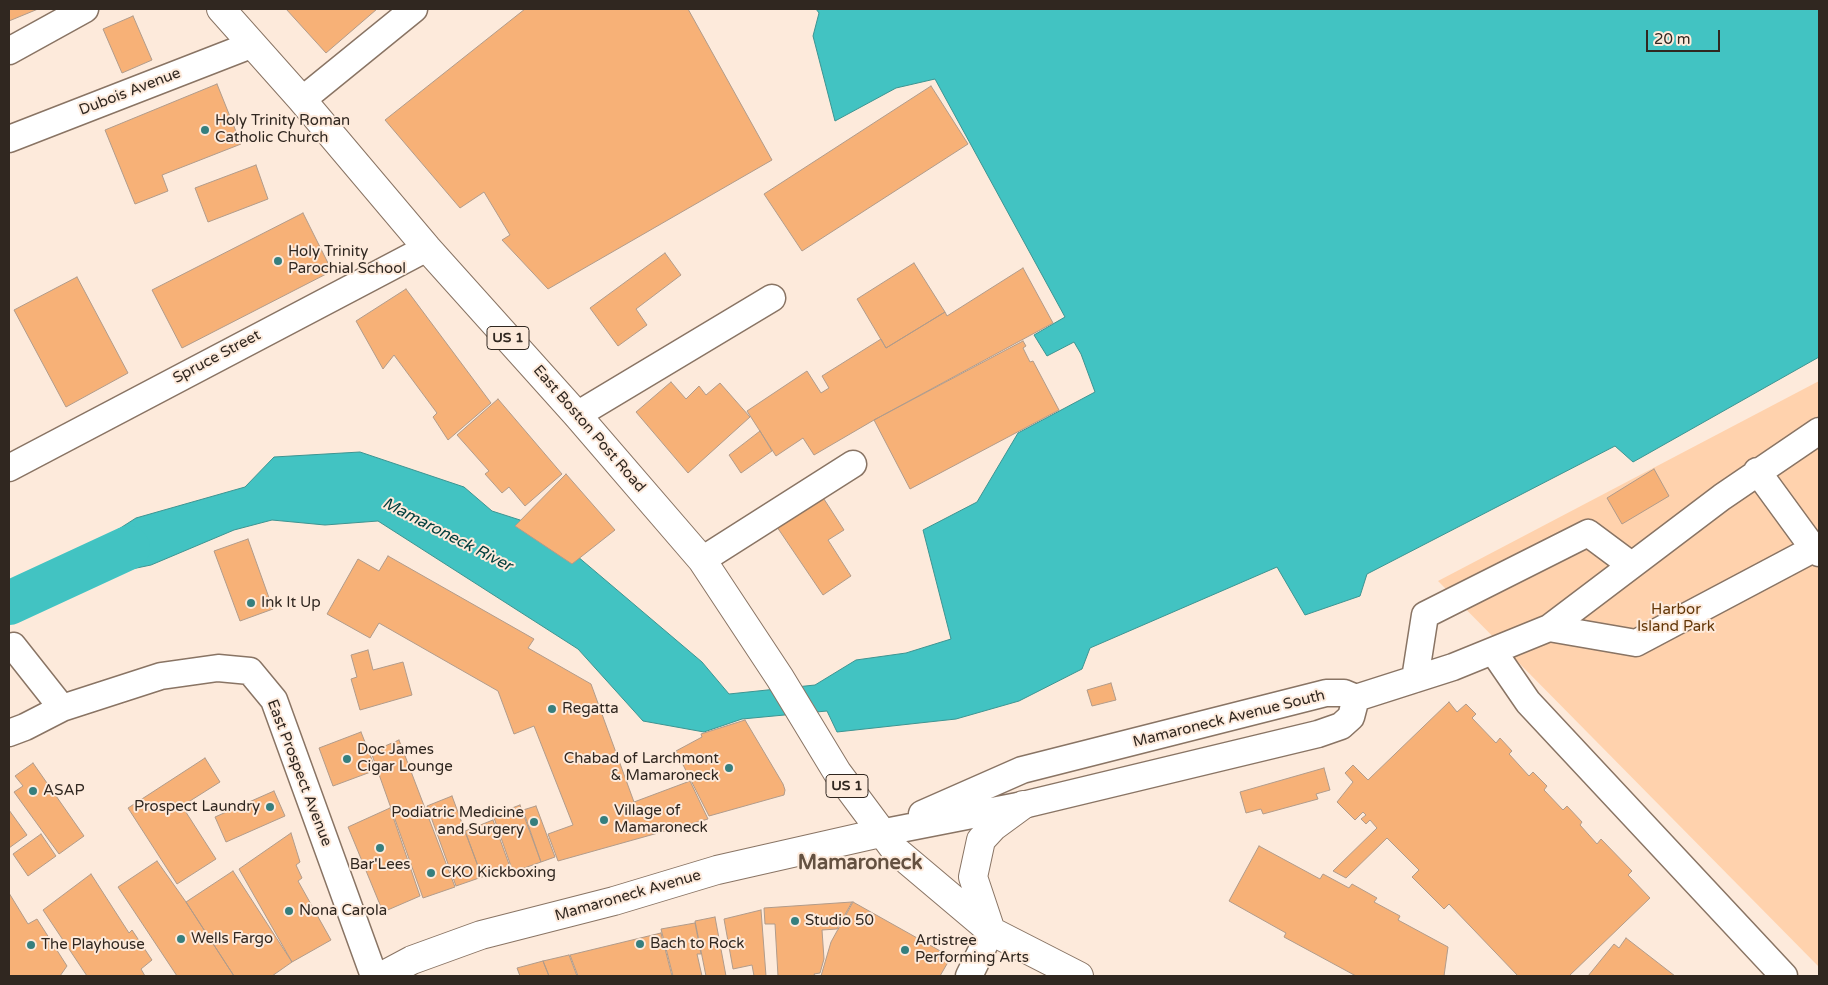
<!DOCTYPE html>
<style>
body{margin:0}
#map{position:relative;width:1828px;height:985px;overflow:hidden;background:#fdeadb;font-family:"Varela Round",sans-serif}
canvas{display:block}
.frame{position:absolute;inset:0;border:10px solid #302720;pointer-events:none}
.scale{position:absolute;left:1646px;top:30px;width:74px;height:22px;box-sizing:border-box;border:2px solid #302720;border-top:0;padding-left:6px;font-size:15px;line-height:18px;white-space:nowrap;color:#302720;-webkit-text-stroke:4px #fdeadb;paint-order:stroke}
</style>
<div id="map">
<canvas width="1828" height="985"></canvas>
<div class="frame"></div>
<div class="scale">20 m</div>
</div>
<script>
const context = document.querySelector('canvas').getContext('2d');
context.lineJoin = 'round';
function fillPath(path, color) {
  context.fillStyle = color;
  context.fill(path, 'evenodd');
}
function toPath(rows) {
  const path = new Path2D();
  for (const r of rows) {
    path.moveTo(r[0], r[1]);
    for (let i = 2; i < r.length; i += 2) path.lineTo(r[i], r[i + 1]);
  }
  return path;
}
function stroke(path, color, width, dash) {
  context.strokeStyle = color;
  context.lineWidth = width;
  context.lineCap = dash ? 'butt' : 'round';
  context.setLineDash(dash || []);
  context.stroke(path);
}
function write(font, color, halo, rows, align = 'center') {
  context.font = font + ' "Varela Round",sans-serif';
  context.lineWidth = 4;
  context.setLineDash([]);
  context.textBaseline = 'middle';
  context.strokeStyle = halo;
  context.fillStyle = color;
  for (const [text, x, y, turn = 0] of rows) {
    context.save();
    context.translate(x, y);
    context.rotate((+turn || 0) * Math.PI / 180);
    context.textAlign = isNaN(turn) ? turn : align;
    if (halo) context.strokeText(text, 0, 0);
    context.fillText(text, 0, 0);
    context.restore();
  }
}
fillPath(toPath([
 [1819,381,1819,967,1438,581]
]), '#ffd2ad');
const water = toPath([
 [816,9,1819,9,1819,357,1642,457,1633,462,1615,446,1367,574,1360,596,1305,615,1277,567,1090,648,1082,669,1019,701,956,719,837,732,827,711,742,719,704,732,643,721,578,649,378,521,325,525,272,520,234,530,151,565,84,579,64,564,136,518,245,487,274,457,360,452,464,487,492,511,520,520,577,556,702,662,729,694,815,685,856,660,906,653,951,639,923,530,977,502,1018,433,1095,392,1081,354,1074,342,1047,356,1034,335,1065,317,935,79,896,88,835,121,813,36,819,13,816,9]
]);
fillPath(water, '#42c3c2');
stroke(water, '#3d9491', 1);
stroke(toPath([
 [9,603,128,548]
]), '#42c3c2', 44);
const building = toPath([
 [9,9,38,9,9,21,9,9],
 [286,9,377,9,326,53,286,9],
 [525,9,688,9,772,160,548,289,502,240,510,235,484,192,460,208,385,120,525,9],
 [133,16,152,60,122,73,103,29,133,16],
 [217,84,241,144,162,175,168,191,135,204,105,130,217,84],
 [931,86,968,144,802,251,764,194,931,86],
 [256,165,268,199,208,222,195,188,256,165],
 [303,213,332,271,182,348,152,290,303,213],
 [665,253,681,275,636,309,647,325,618,346,590,308,665,253],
 [914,263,945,312,886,348,857,299,914,263],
 [1023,268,1053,323,874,420,814,455,803,438,776,456,747,411,807,371,821,393,829,388,822,376,881,339,886,348,945,312,947,316,1023,268],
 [77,277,128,373,66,407,14,310,77,277],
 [406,289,491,403,448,440,433,417,437,413,394,355,383,369,356,321,406,289],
 [1023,341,1026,346,1023,348,1030,362,1033,361,1059,410,910,489,874,420,1023,341],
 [671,382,686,399,699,386,706,395,720,383,750,417,688,473,636,412,671,382],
 [498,399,562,474,525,506,509,487,502,493,485,474,489,471,457,435,498,399],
 [760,431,772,451,741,473,729,455,760,431],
 [1654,469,1669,496,1622,524,1607,498,1654,469],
 [566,474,615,530,572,564,515,526,566,474],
 [822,496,844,530,828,540,851,576,823,595,777,527,822,496],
 [248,539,273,609,240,621,214,551,248,539],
 [388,556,534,639,528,648,591,684,634,802,690,781,708,819,558,861,548,834,573,825,534,726,514,734,498,691,379,623,370,638,327,614,358,559,379,571,388,556],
 [368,650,373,670,403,662,412,695,360,710,351,679,357,677,351,655,368,650],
 [1111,683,1116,700,1092,706,1087,690,1111,683],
 [1449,702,1457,712,1466,704,1476,714,1472,718,1496,743,1500,738,1512,751,1509,754,1529,776,1533,772,1547,786,1544,790,1563,810,1567,806,1582,822,1580,825,1597,844,1601,839,1632,871,1628,875,1650,898,1569,976,1518,976,1449,904,1444,909,1412,877,1419,870,1387,838,1346,878,1333,871,1377,828,1370,820,1366,824,1361,819,1366,815,1363,812,1355,820,1337,802,1353,782,1345,773,1353,765,1368,780,1449,702],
 [745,720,783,784,785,790,784,795,709,816,676,751,702,737,701,734,745,720],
 [361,732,376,770,333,786,319,748,361,732],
 [399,740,455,887,423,898,371,752,399,740],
 [205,758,220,782,182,806,216,859,177,884,128,808,205,758],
 [33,763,84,836,59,854,14,792,23,786,15,776,33,763],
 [1324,768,1330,790,1316,794,1318,799,1263,814,1261,809,1246,813,1240,792,1324,768],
 [274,791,285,816,226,842,215,817,274,791],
 [452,796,482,877,456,886,427,806,452,796],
 [520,805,541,862,513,872,493,815,520,805],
 [536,806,555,857,541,862,523,810,536,806],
 [390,808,420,896,383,912,348,827,390,808],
 [9,810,27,835,9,848,9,810],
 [493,820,510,867,482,877,465,831,493,820],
 [291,833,300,862,296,865,302,878,298,881,331,940,292,962,239,869,291,833],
 [41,834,56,856,28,876,13,854,41,834],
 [1259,846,1320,879,1323,874,1349,888,1352,884,1377,898,1374,902,1400,916,1398,920,1448,947,1444,976,1356,976,1284,937,1286,933,1229,901,1259,846],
 [157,861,186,902,234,976,177,976,118,887,157,861],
 [233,871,292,962,272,976,234,976,186,902,233,871],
 [91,874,129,933,132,930,152,960,141,969,145,976,87,976,43,910,91,874],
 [9,893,28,924,37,919,67,966,60,976,9,976,9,893],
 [852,902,837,929,822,930,824,959,820,973,814,974,815,976,778,976,775,924,765,924,764,908,852,902],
 [853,902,951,957,940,976,821,976,831,942,853,902],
 [761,910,766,976,754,976,752,965,733,969,724,919,761,910],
 [715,917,726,976,706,976,695,921,715,917],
 [695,923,701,954,697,954,702,976,673,976,661,929,695,923],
 [661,933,672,976,578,976,570,955,661,933],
 [1626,938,1675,976,1588,976,1614,944,1619,948,1626,938],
 [569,955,577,976,549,976,543,961,569,955],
 [543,961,549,976,520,976,517,968,543,961]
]);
fillPath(building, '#f7b177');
stroke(building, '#b19b8a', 1);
const minor = toPath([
 [9,51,85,9],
 [302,100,414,9],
 [9,139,251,45],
 [577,415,772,298],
 [9,468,427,248],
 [1757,471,1811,545,1819,553],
 [702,560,853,464],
 [1549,628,1636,643,1819,546],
 [13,646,62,708],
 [1493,651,1528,702,1784,976],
 [1415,679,1425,615,1588,533,1631,565],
 [1356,698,1453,667,1549,628,1722,497,1819,431],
 [9,733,25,727,62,708,161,676,218,668,250,671,274,700,374,976],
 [922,814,1022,770,1326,693,1344,693,1356,698],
 [880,833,1023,805,1318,734,1341,726,1351,717,1356,698],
 [969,976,991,931]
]);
const major = toPath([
 [221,9,302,100,427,248,577,415,702,560,780,678,837,772,895,850,991,931,1079,976],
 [991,931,973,877,981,840,993,827,1023,805],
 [382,976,412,960,481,935,614,901,717,870,880,833]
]);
stroke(minor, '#897464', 29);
stroke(major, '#897464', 30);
stroke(minor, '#fff', 26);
stroke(major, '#fff', 28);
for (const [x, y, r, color] of [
 [205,130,5,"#367f7e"],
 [278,261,5,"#367f7e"],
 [251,603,5,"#367f7e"],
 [552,709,5,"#367f7e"],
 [347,759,5,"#367f7e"],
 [729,768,5,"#367f7e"],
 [33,791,5,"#367f7e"],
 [270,807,5,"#367f7e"],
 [604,820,5,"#367f7e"],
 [534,822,5,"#367f7e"],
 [380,848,5,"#367f7e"],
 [431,873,5,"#367f7e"],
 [289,911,5,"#367f7e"],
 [795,921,5,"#367f7e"],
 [181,939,5,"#367f7e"],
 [640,944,5,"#367f7e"],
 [31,945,5,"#367f7e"],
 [905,950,5,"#367f7e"]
]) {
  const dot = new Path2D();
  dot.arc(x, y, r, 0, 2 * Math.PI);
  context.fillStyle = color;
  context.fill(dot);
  stroke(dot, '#fdeadb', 2);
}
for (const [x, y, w] of [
 [508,338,42],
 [847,786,42]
]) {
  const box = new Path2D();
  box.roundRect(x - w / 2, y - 11.5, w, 23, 4);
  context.fillStyle = '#fdeadb';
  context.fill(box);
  stroke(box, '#302720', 1);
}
write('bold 14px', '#302720', null, [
 ["US 1",508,338],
 ["US 1",847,786]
]);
write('15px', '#302720', '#fdeadb', [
 ["Dubois Avenue",130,92,-21],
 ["Spruce Street",217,357,-28],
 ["East Boston Post Road",589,429,49],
 ["Mamaroneck Avenue South",1229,719,-14],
 ["East Prospect Avenue",299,773,69],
 ["Mamaroneck Avenue",628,896,-16]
]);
write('15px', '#302720', '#fdeadb', [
 ["Holy Trinity Roman",215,121],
 ["Catholic Church",215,138],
 ["Holy Trinity",288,252],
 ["Parochial School",288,269],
 ["Ink It Up",261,603],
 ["Regatta",562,709],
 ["Doc James",357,750],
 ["Cigar Lounge",357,767],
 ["Chabad of Larchmont",719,759,"right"],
 ["& Mamaroneck",719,776,"right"],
 ["ASAP",43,791],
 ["Prospect Laundry",260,807,"right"],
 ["Village of",614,811],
 ["Mamaroneck",614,828],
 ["Podiatric Medicine",524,813,"right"],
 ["and Surgery",524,830,"right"],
 ["Bar'Lees",380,865,"center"],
 ["CKO Kickboxing",441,873],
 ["Nona Carola",299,911],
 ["Studio 50",805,921],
 ["Wells Fargo",191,939],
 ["Artistree",915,941],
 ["Performing Arts",915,958],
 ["Bach to Rock",650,944],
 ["The Playhouse",41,945]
], 'left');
write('15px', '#633708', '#fdeadb', [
 ["Harbor",1676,610],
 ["Island Park",1676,627]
]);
write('italic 16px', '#003e3d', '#fdeadb', [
 ["Mamaroneck River",447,535,27]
]);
write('bold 20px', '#645141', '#fdeadb', [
 ["Mamaroneck",860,864]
]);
</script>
